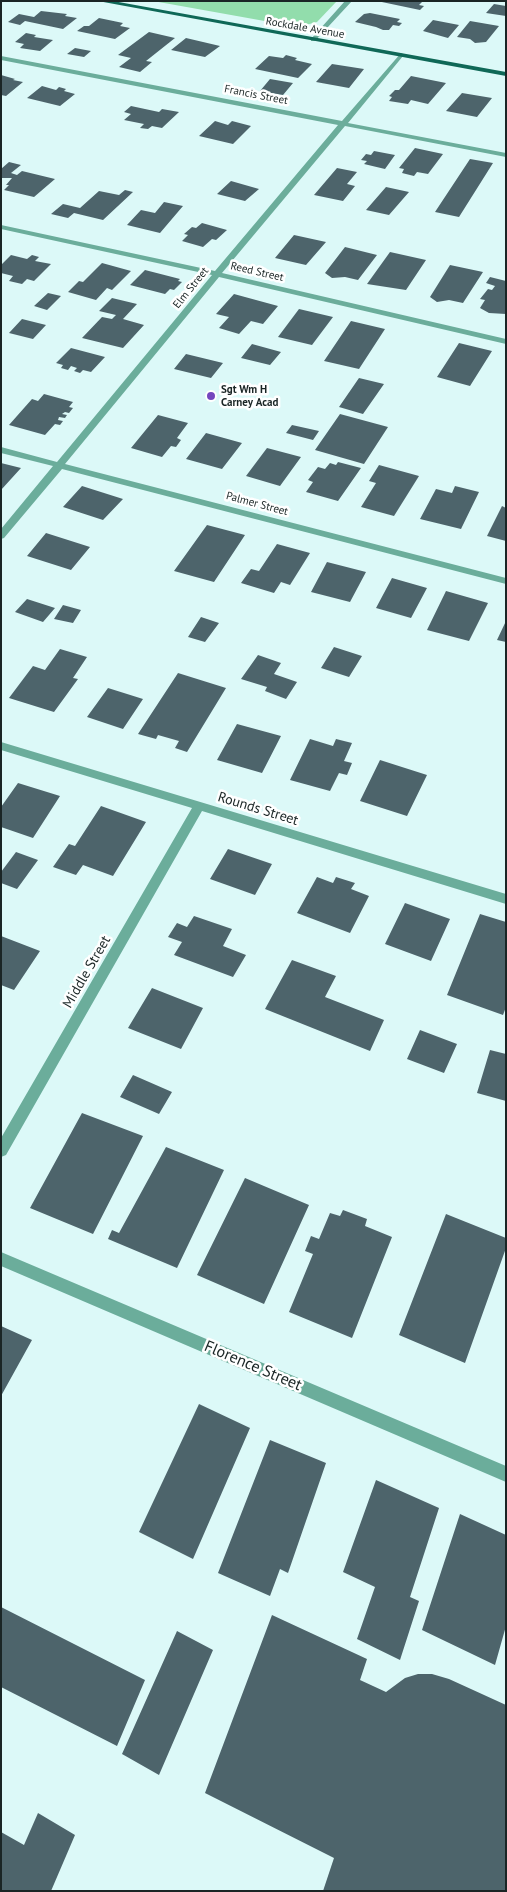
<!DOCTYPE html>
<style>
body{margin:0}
#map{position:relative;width:507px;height:1892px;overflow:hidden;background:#dcf9f8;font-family:"PT Sans",sans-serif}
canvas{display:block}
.frame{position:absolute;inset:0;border:2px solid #1a2525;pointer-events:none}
</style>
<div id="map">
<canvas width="507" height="1892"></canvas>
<div class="frame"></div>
</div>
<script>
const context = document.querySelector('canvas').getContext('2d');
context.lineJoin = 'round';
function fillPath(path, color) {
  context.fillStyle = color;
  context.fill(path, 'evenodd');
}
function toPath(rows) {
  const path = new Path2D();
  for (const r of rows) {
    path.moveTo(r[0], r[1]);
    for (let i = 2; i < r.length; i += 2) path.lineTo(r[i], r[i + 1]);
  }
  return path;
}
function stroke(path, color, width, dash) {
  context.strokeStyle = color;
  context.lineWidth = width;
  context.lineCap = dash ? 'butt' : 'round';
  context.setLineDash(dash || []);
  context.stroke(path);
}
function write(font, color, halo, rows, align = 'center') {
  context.font = font + ' "PT Sans",sans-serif';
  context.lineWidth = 5;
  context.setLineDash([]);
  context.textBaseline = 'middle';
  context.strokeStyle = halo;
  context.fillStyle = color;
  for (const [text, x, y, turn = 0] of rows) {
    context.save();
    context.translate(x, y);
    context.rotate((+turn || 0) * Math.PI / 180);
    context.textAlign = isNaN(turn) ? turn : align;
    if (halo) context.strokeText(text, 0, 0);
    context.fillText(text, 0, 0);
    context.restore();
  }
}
fillPath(toPath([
 [153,1,337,1,317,22,298,27]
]), '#92ddac');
fillPath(toPath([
 [377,1,423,1,419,5,424,6,420,10],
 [494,4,506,6,506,16,486,13],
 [41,11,67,14,65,16,77,18,63,29,25,21,20,25,8,22,19,14,34,17],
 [370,13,400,19,397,22,402,23,399,26,393,25,389,30,383,30,376,27,355,22,364,14],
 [99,18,123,23,120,26,130,28,115,39,77,31,84,26,89,26],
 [433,20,459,25,448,38,423,31],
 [470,21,499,26,486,42,475,43,470,39,457,37],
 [149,32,175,38,146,61,152,62,140,72,119,67,131,58,118,55],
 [26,33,36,35,34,37,53,40,40,51,20,48,24,44,15,42],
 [186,38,220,46,205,57,171,50],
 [75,48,91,51,84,57,67,54],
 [286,55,297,58,295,60,312,64,298,78,255,69,269,56,283,58],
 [332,64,364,69,349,88,316,82],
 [1,75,15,79,13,80,23,82,6,96,1,95],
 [411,76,446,83,428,104,411,100,408,104,389,101,392,97,389,96,395,90,399,90],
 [270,79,293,83,283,95,260,91],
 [42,86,56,90,59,87,66,89,64,91,75,94,60,106,27,98],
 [462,93,492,98,477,117,446,111],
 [131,106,159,112,162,109,179,112,162,128,152,126,148,129,140,128,144,124,124,120,131,114,124,112],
 [215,121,228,125,232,121,251,126,233,144,199,136],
 [415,148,443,154,428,174,417,172,414,176,402,173,404,169,399,168],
 [374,151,395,155,385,169,364,164,367,161,361,160,366,154,371,155],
 [470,159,493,163,459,217,435,212],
 [9,162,21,165,11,173,17,175,22,171,55,179,34,197,4,190,9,185,6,185,12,178,1,178,1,169],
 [337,168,357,172,347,184,355,186,343,201,314,195],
 [231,181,259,189,245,201,217,194],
 [386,187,409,192,389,215,366,210],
 [125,190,133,192,103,220,74,213,68,218,51,214,63,204,80,208,99,191,119,195],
 [164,202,183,206,160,233,127,225,141,210,155,213],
 [202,223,227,230,216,240,212,239,203,247,182,241,188,235,184,234,192,227,196,228],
 [294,235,326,242,306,265,275,258],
 [345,247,377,255,358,280,345,277,332,278,325,273],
 [390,252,426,260,406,290,367,284],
 [11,255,27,259,32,255,39,257,35,261,51,264,34,281,27,279,22,284,9,281,13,276,1,273,1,265],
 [102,263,131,271,112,290,107,288,96,300,68,292,79,281,83,282],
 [450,265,483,272,463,303,449,300,437,302,430,297],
 [145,270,180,279,178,281,182,282,174,290,170,289,165,294,130,285],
 [490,277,506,281,506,314,489,313,480,308,485,300,480,299,488,289,492,290,495,286,486,283],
 [48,293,61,296,47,310,34,306],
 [234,294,278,306,263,324,251,321,239,334,219,328,229,317,216,314],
 [112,298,137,304,123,319,144,325,123,348,82,338,102,317,112,319,116,315,99,311],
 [299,309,333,317,312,345,278,337],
 [22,319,46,325,33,339,9,333],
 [351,321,385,329,359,369,324,361],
 [459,343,492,351,470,386,437,377],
 [252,344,281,352,270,365,241,358],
 [71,348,105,357,91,372,83,370,80,373,74,371,77,368,71,366,68,370,61,368,63,365,56,363],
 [186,354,223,363,211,378,174,369],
 [359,378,384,384,363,414,339,407],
 [44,394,73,402,69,407,73,408,69,413,65,412,62,414,67,415,65,418,59,417,58,420,63,421,60,425,55,424,45,435,9,425,32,399,38,401],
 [340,414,388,427,364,464,315,450],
 [158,415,188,423,177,438,181,440,176,447,171,446,162,457,131,448],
 [292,425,319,431,313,440,286,433],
 [206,433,242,443,222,469,186,459],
 [267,448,301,457,280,486,246,476],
 [338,462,361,468,338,501,306,492,313,482,308,480,318,467,325,469,330,463,336,465],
 [1,463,21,468,1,490],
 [379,465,419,476,394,516,361,507,376,483,369,481],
 [82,486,123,499,103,520,63,507],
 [455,486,479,492,461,529,420,519,436,489,452,493],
 [502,506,506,508,506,541,487,536],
 [207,525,245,535,214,582,174,571],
 [46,533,90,547,71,570,27,556],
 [277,544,310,553,290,585,281,582,274,593,241,583,251,569,259,571],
 [327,562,366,572,350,602,311,592],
 [392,578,427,588,411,618,376,608],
 [446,591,488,603,469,641,427,630],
 [27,599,55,608,43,622,15,612],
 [63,605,81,610,73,623,54,619],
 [201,617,219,623,205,642,188,637],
 [506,621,506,642,497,640],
 [334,647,362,656,349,677,321,668],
 [60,649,87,657,73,678,78,679,54,712,9,698,33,666,45,670],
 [258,655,281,663,274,674,297,682,286,699,265,691,267,687,241,679],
 [178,673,226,688,187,752,175,748,179,741,158,735,156,739,138,734],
 [108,688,143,699,123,729,87,717],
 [237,724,281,736,262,773,217,760],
 [310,739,333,746,336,739,352,743,344,761,352,763,347,775,339,773,330,791,290,780],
 [380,760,427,775,407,816,360,801],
 [18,783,60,796,33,838,1,827,1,807],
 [101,806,146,822,113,876,83,865,76,875,53,867,69,844,75,846],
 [228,849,272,864,255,895,210,879],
 [16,852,38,860,17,889,1,883,1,872],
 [317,877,333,883,336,877,355,883,351,889,369,896,350,933,297,913],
 [405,903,450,919,431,961,385,944],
 [480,914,506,922,506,1007,503,1015,447,995],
 [194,916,232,929,223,946,246,955,233,977,174,955,182,942,168,937,177,923,187,927],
 [1,936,40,951,14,990,1,985],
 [292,960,336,976,325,997,384,1020,370,1051,265,1009],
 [152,988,203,1008,181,1049,128,1028],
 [420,1030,457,1044,444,1073,407,1059],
 [490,1050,506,1054,506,1101,477,1093],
 [133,1075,172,1092,159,1114,120,1097],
 [82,1113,143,1136,93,1234,30,1208],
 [166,1147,224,1170,177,1268,108,1239,112,1230,119,1233],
 [245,1178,309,1205,264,1304,197,1275],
 [343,1210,367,1219,365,1226,392,1237,352,1338,289,1312,313,1254,305,1251,311,1236,319,1239,330,1213,340,1216],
 [446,1214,506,1238,506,1248,465,1363,399,1335],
 [1,1326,32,1340,1,1396],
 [199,1404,250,1428,193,1559,139,1532],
 [270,1440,326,1463,288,1573,280,1569,270,1596,218,1573],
 [376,1480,439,1508,410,1597,419,1601,400,1660,357,1639,375,1587,343,1572],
 [460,1514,506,1535,506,1626,495,1665,422,1630],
 [1,1607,145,1680,117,1746,1,1687],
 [272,1615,367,1659,360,1680,386,1692,405,1678,418,1674,432,1674,449,1679,506,1705,506,1891,323,1891,334,1858,205,1793],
 [177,1631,213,1650,159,1775,122,1754],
 [38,1813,75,1835,51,1891,1,1891,1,1832,24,1845]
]), '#4d646b');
fillPath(toPath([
 [345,1,352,1,315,41,311,41,311,39,345,1],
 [401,53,403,54,403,56,348,123,506,153,506,157,345,126,222,273,506,339,506,344,219,277,65,464,506,578,506,584,62,469,4,538,1,539,1,529,53,466,1,453,1,447,57,462,212,275,1,229,1,225,215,271,338,125,1,60,1,56,342,121,401,53],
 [1,742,506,894,506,904,202,811,6,1155,1,1157,1,1138,192,808,1,750,1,742],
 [1,1252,506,1466,506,1482,1,1266,1,1252]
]), '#6bad9b');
fillPath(toPath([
 [98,1,113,1,506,72,506,76,98,1]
]), '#0f6857');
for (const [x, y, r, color] of [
 [211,396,5,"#7446be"]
]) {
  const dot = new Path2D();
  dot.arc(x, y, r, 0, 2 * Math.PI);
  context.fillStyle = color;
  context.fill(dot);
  stroke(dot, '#fff', 2);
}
write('11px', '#1a2525', '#fff', [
 ["Rockdale Avenue",305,28,10],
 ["Francis Street",256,95,11],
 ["Reed Street",257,272,13],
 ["Elm Street",191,288,-51],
 ["Palmer Street",257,504,15]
]);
write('bold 11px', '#1a2525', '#fff', [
 ["Sgt Wm H",221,390],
 ["Carney Acad",221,403]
], 'left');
write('14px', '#1a2525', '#fff', [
 ["Rounds Street",258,809,17],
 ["Middle Street",87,972,-60]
]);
write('16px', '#1a2525', '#fff', [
 ["Florence Street",253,1366,23]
]);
</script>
